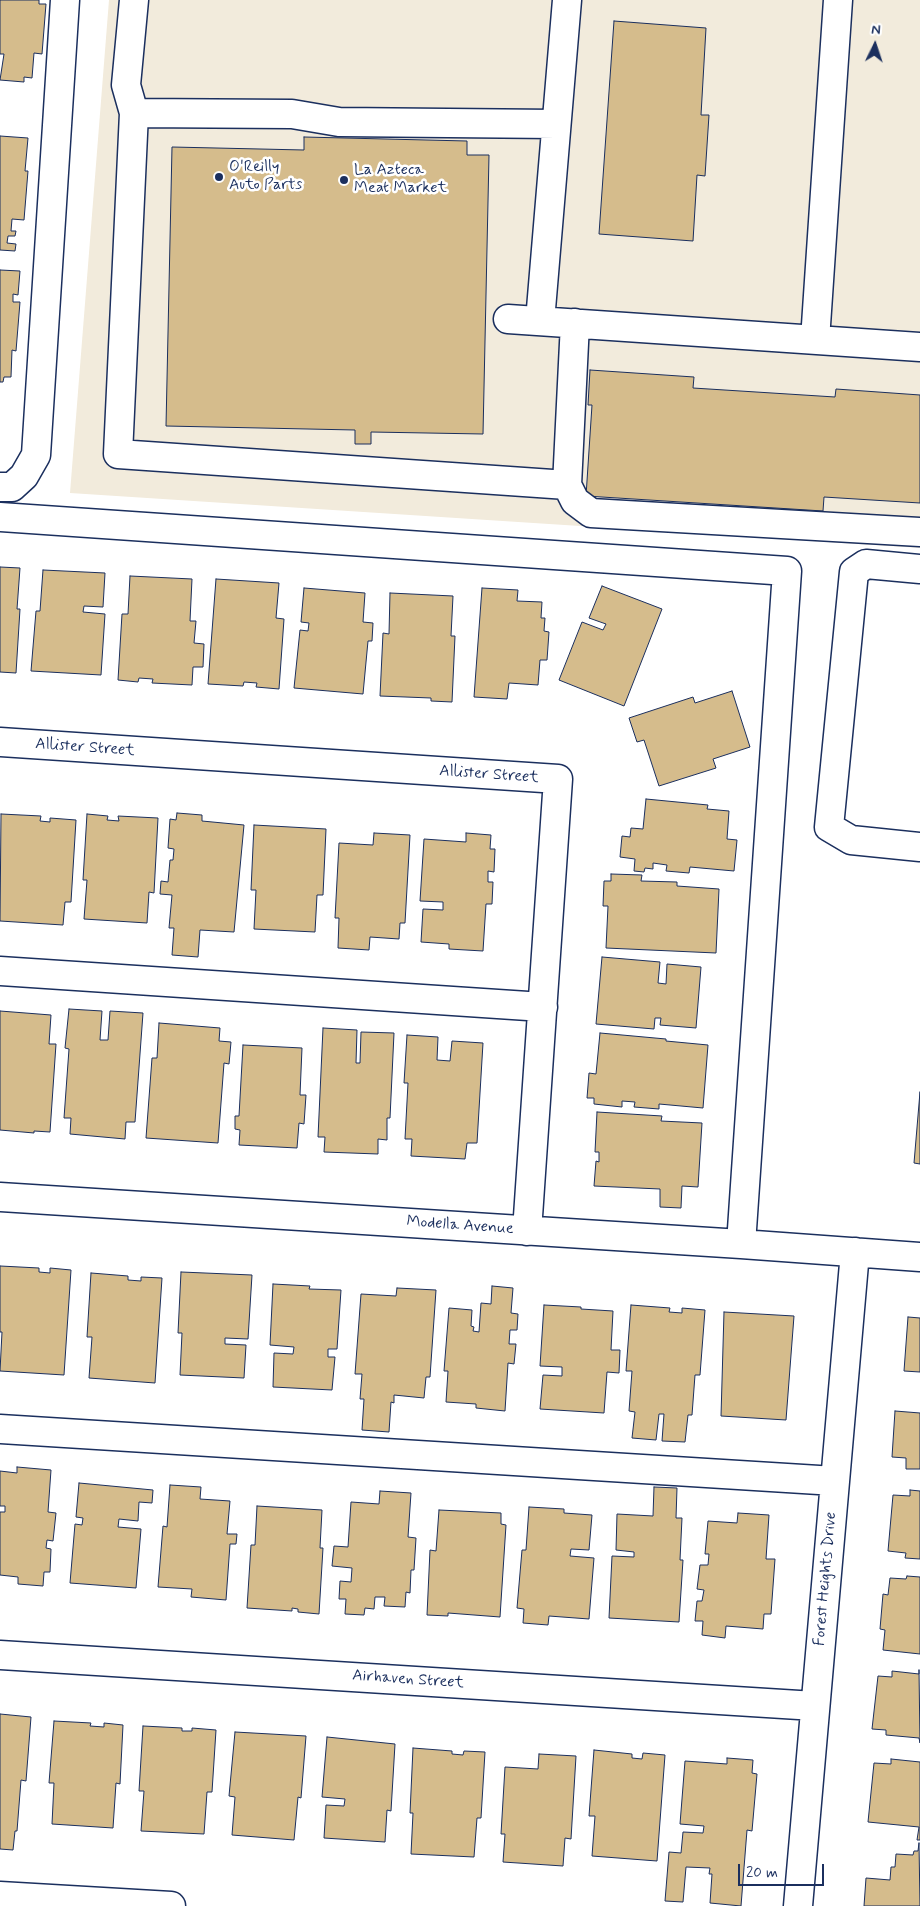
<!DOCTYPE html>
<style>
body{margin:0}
#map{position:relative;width:920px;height:1906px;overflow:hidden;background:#fff;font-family:Mynerve,sans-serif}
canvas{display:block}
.north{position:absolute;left:850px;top:20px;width:50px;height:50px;-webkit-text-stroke:4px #fff;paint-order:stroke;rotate:4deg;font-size:14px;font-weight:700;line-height:20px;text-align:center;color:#1b2f5e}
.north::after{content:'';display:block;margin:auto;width:18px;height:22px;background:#1b2f5e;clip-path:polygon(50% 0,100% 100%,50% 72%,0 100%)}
.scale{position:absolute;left:738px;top:1864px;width:86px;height:22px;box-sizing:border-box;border:2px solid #1b2f5e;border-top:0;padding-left:6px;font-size:15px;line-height:18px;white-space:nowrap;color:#1b2f5e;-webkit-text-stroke:4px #fff;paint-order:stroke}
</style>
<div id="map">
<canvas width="920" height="1906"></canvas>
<div class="north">N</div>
<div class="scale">20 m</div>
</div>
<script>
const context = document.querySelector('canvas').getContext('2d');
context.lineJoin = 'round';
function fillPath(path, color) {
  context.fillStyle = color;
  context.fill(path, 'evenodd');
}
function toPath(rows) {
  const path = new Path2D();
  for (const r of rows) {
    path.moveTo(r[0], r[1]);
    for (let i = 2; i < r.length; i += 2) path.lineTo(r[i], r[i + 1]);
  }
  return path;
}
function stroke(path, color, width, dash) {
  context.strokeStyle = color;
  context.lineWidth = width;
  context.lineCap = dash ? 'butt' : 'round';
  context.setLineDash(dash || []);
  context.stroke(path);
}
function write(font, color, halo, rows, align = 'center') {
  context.font = font + ' Mynerve,sans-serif';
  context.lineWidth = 5;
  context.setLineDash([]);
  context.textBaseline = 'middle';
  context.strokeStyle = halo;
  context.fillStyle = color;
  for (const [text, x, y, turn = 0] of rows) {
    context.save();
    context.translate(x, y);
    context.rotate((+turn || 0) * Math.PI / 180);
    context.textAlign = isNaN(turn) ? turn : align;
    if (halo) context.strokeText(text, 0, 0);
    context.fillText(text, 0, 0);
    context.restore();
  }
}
fillPath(toPath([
 [109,0,920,0,920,548,70,493]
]), '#f2ebdc');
const building = toPath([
 [0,0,39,0,39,4,46,4,42,54,34,53,32,78,24,77,24,82,0,80,4,54,0,54,0,0],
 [614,21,706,28,701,115,709,115,705,176,697,175,693,241,599,234,614,21],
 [0,136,28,138,25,171,28,171,24,220,12,219,11,231,16,231,15,236,8,236,7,243,16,244,15,251,0,250,0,136],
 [304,137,467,141,467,155,489,155,483,434,371,432,371,444,355,444,355,430,166,426,172,147,304,150,304,137],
 [0,270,20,271,18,295,13,294,13,302,20,302,16,351,12,350,11,377,4,377,3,382,0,382,0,270],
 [590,370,694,377,693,388,835,397,836,389,920,395,920,503,824,497,823,511,586,496,592,405,588,405,590,370],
 [0,567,20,568,17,609,20,609,16,673,0,672,0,567],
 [43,570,105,573,103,607,84,606,83,612,105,614,101,675,31,671,36,611,40,611,43,570],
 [130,576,192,579,190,621,196,621,194,643,204,644,203,667,193,667,192,685,152,683,153,679,139,678,138,682,118,680,122,614,128,614,130,576],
 [216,579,279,583,276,618,284,619,279,689,256,687,257,683,244,682,243,686,208,684,216,579],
 [602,586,662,609,624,706,559,680,582,622,603,630,606,624,589,618,602,586],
 [304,588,365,593,363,622,373,623,372,641,368,641,363,694,294,688,300,630,308,631,309,623,301,622,304,588],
 [482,588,518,590,517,601,542,602,541,618,545,618,544,631,549,632,547,660,540,660,538,685,509,683,507,699,474,697,482,588],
 [390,593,453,596,451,636,455,636,452,702,431,701,431,698,380,696,383,633,389,634,390,593],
 [732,691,750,747,713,759,716,768,659,786,644,740,637,742,629,718,693,697,695,703,732,691],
 [646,799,708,805,707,809,729,811,727,839,737,840,734,871,690,867,689,873,666,871,667,865,653,863,653,869,645,868,644,872,634,871,635,859,620,857,622,836,630,837,631,828,643,829,646,799],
 [177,813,202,815,202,821,244,825,234,932,200,930,198,957,172,955,174,928,169,928,172,895,160,894,161,881,168,882,170,860,173,860,174,849,168,848,170,819,176,820,177,813],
 [1,814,41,816,40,821,50,822,50,818,76,820,71,902,65,902,63,925,0,921,1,814],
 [87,814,108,816,107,820,119,821,118,816,158,818,154,893,149,892,147,923,84,919,87,880,83,880,87,814],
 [254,825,326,829,323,895,317,895,315,932,254,929,256,890,251,890,254,825],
 [374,833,410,835,405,923,400,923,399,939,370,937,369,950,338,948,339,918,335,918,339,843,373,845,374,833],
 [466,833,491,835,490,849,495,849,494,872,488,871,488,882,493,882,492,904,486,904,483,951,449,949,449,944,421,942,423,909,443,910,443,902,420,901,424,839,466,842,466,833],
 [611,874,642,875,641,881,677,882,677,886,719,889,716,953,606,948,608,906,603,906,604,881,611,881,611,874],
 [602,957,660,962,658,983,666,984,667,964,701,967,696,1028,660,1025,661,1018,655,1018,654,1029,596,1024,602,957],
 [69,1009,102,1011,100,1040,108,1040,110,1011,143,1013,135,1122,126,1122,125,1139,70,1134,71,1118,64,1118,69,1049,65,1048,69,1009],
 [0,1011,51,1015,49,1044,56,1044,50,1132,34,1131,34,1133,0,1130,0,1011],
 [159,1023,220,1028,219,1041,231,1042,229,1064,224,1063,218,1143,146,1138,152,1058,157,1058,159,1023],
 [323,1028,357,1030,356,1063,360,1063,361,1032,394,1033,390,1118,387,1118,387,1140,378,1139,378,1154,324,1152,325,1137,318,1137,323,1028],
 [600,1033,666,1039,666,1041,708,1045,703,1108,659,1104,659,1109,634,1107,635,1102,622,1101,622,1107,594,1104,594,1098,587,1098,589,1073,596,1074,600,1033],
 [407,1035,438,1037,437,1060,450,1061,452,1041,483,1043,477,1143,467,1143,465,1159,411,1156,412,1139,405,1139,408,1083,404,1083,407,1035],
 [243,1045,302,1048,300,1095,306,1095,304,1124,299,1123,297,1148,239,1145,240,1130,235,1129,235,1116,239,1116,243,1045],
 [920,1092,920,1164,914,1163,920,1092],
 [597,1112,662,1116,661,1121,702,1123,698,1187,682,1186,681,1208,660,1207,660,1189,594,1186,596,1161,599,1162,599,1152,595,1152,597,1112],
 [0,1266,39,1268,39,1272,50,1273,50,1268,71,1270,64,1375,0,1371,2,1332,0,1332,0,1266],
 [181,1272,252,1275,248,1339,225,1338,225,1344,246,1345,244,1378,180,1375,182,1333,178,1333,181,1272],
 [91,1273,128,1276,128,1280,141,1281,141,1277,162,1278,155,1383,89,1378,92,1337,87,1337,91,1273],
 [273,1284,310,1286,309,1289,341,1290,337,1349,328,1349,328,1357,335,1357,332,1390,273,1387,274,1353,293,1354,294,1347,270,1345,273,1284],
 [492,1286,513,1288,511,1313,518,1314,517,1330,510,1330,509,1344,516,1344,514,1364,508,1363,505,1411,476,1408,476,1404,446,1402,448,1371,444,1371,449,1308,472,1310,471,1326,474,1327,473,1331,479,1332,481,1303,491,1304,492,1286],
 [397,1288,436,1290,430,1377,426,1377,424,1398,394,1395,394,1403,391,1402,389,1432,362,1430,364,1399,360,1399,362,1374,355,1374,361,1294,396,1296,397,1288],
 [544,1305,581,1307,581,1309,613,1311,611,1350,620,1350,619,1373,607,1372,604,1413,540,1409,543,1375,562,1376,562,1367,540,1366,544,1305],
 [631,1305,670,1308,669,1312,682,1313,682,1308,705,1310,700,1375,695,1375,692,1415,688,1415,685,1442,662,1441,664,1414,659,1414,656,1440,632,1438,635,1412,629,1411,632,1371,626,1371,631,1305],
 [724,1312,794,1316,786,1420,721,1416,724,1312],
 [908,1317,920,1318,920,1372,904,1371,908,1317],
 [895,1411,920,1413,920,1469,906,1469,906,1458,892,1457,895,1411],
 [17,1467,51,1470,48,1512,56,1513,53,1541,47,1540,46,1548,51,1549,50,1572,44,1572,43,1586,18,1584,18,1577,0,1575,0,1512,5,1512,5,1506,0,1506,0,1471,17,1473,17,1467],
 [79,1483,153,1490,152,1503,139,1502,138,1521,119,1519,118,1527,141,1529,136,1588,70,1583,75,1524,82,1525,83,1518,76,1517,79,1483],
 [170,1485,201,1487,200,1499,230,1501,227,1534,237,1534,236,1544,230,1544,226,1600,191,1597,192,1589,158,1587,163,1526,167,1527,170,1485],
 [654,1487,677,1488,676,1518,682,1518,680,1560,683,1560,679,1622,609,1618,612,1556,634,1557,634,1552,616,1550,617,1514,653,1516,654,1487],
 [910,1490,920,1491,920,1559,905,1558,906,1553,888,1551,893,1495,910,1496,910,1490],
 [380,1491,411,1493,408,1537,416,1538,414,1570,411,1570,410,1593,406,1592,405,1607,384,1606,385,1597,375,1597,374,1609,365,1608,364,1615,345,1614,346,1599,339,1599,340,1581,351,1582,352,1568,332,1566,334,1546,348,1547,351,1502,379,1504,380,1491],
 [257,1506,322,1510,320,1548,323,1548,319,1614,298,1612,298,1609,292,1608,292,1611,247,1608,251,1545,255,1545,257,1506],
 [529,1507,564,1509,564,1513,592,1515,589,1550,571,1549,570,1556,594,1558,589,1619,549,1616,548,1625,523,1623,524,1609,517,1608,522,1550,526,1550,529,1507],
 [439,1510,501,1513,501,1524,506,1525,500,1617,448,1613,448,1616,427,1615,430,1550,436,1551,439,1510],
 [738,1513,769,1515,766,1559,775,1559,771,1614,764,1614,763,1629,726,1626,725,1638,702,1635,703,1621,695,1621,697,1601,702,1601,704,1590,697,1589,700,1565,708,1565,709,1554,705,1554,708,1521,737,1523,738,1513],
 [907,1576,920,1577,920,1654,883,1650,885,1630,880,1629,883,1594,888,1595,890,1578,906,1579,907,1576],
 [919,1670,920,1743,919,1738,886,1735,886,1730,872,1729,878,1676,892,1677,892,1671,919,1674,919,1670],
 [0,1714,31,1717,26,1781,21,1780,17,1831,15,1831,13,1850,0,1849,0,1714],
 [54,1721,91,1723,90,1726,104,1727,104,1723,123,1725,120,1784,116,1783,113,1828,52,1824,54,1783,49,1783,54,1721],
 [143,1726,182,1728,182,1731,192,1731,192,1728,216,1730,212,1792,207,1792,204,1834,141,1831,144,1791,139,1791,143,1726],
 [235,1732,306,1736,301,1798,298,1797,294,1840,232,1835,235,1797,229,1796,235,1732],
 [327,1737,395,1744,391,1811,387,1810,385,1842,324,1838,326,1805,344,1806,345,1799,322,1797,327,1737],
 [413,1748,452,1751,452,1754,463,1755,464,1751,485,1752,481,1818,477,1818,474,1857,411,1854,413,1813,410,1813,413,1748],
 [594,1750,632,1754,632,1758,642,1759,643,1753,665,1755,657,1861,592,1856,595,1816,589,1816,594,1750],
 [539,1754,576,1756,571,1839,565,1838,563,1866,503,1862,505,1834,501,1834,505,1767,538,1769,539,1754],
 [727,1758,753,1760,752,1773,757,1774,752,1831,747,1830,741,1906,710,1903,712,1874,709,1874,710,1868,686,1867,683,1902,665,1901,669,1852,681,1853,683,1832,703,1833,704,1826,680,1824,685,1761,727,1764,727,1758],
 [891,1759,920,1762,920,1840,917,1840,919,1827,868,1822,874,1763,891,1764,891,1759],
 [919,1843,920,1906,864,1906,866,1878,890,1880,891,1867,895,1867,896,1854,913,1855,914,1851,918,1851,919,1843]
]);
fillPath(building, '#d5bc8c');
stroke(building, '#1b2f5e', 1);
const minor = toPath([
 [134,0,126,85,134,113,118,454,567,485,575,323],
 [134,113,292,114,339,122,556,124],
 [508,319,920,347],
 [540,321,567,0],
 [815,340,838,0],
 [567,485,575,501,591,513,920,532],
 [0,487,12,487,24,476,36,455,65,0],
 [0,517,787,571,741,1244],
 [920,569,866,564,854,572,829,827,851,840,920,847],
 [0,742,558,779,527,1231],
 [0,971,543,1007],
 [0,1197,741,1244,920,1257],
 [0,1429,835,1481],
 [0,1655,815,1706],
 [0,1896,171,1906],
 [798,1906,855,1252]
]);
stroke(minor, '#1b2f5e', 31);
stroke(minor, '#fff', 28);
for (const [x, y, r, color] of [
 [219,177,5,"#1b2f5e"],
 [344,180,5,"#1b2f5e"]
]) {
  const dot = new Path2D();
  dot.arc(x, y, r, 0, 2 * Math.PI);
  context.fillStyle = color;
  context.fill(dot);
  stroke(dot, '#fff', 2);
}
write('16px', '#1b2f5e', '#fff', [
 ["O'Reilly",229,168],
 ["Auto Parts",229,186],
 ["La Azteca",354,171],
 ["Meat Market",354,189]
], 'left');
write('16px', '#1b2f5e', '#fff', [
 ["Allister Street",85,748,4],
 ["Allister Street",489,775,4],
 ["Modella Avenue",460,1226,4],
 ["Forest Heights Drive",826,1579,-85],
 ["Airhaven Street",408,1680,4]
]);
</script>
